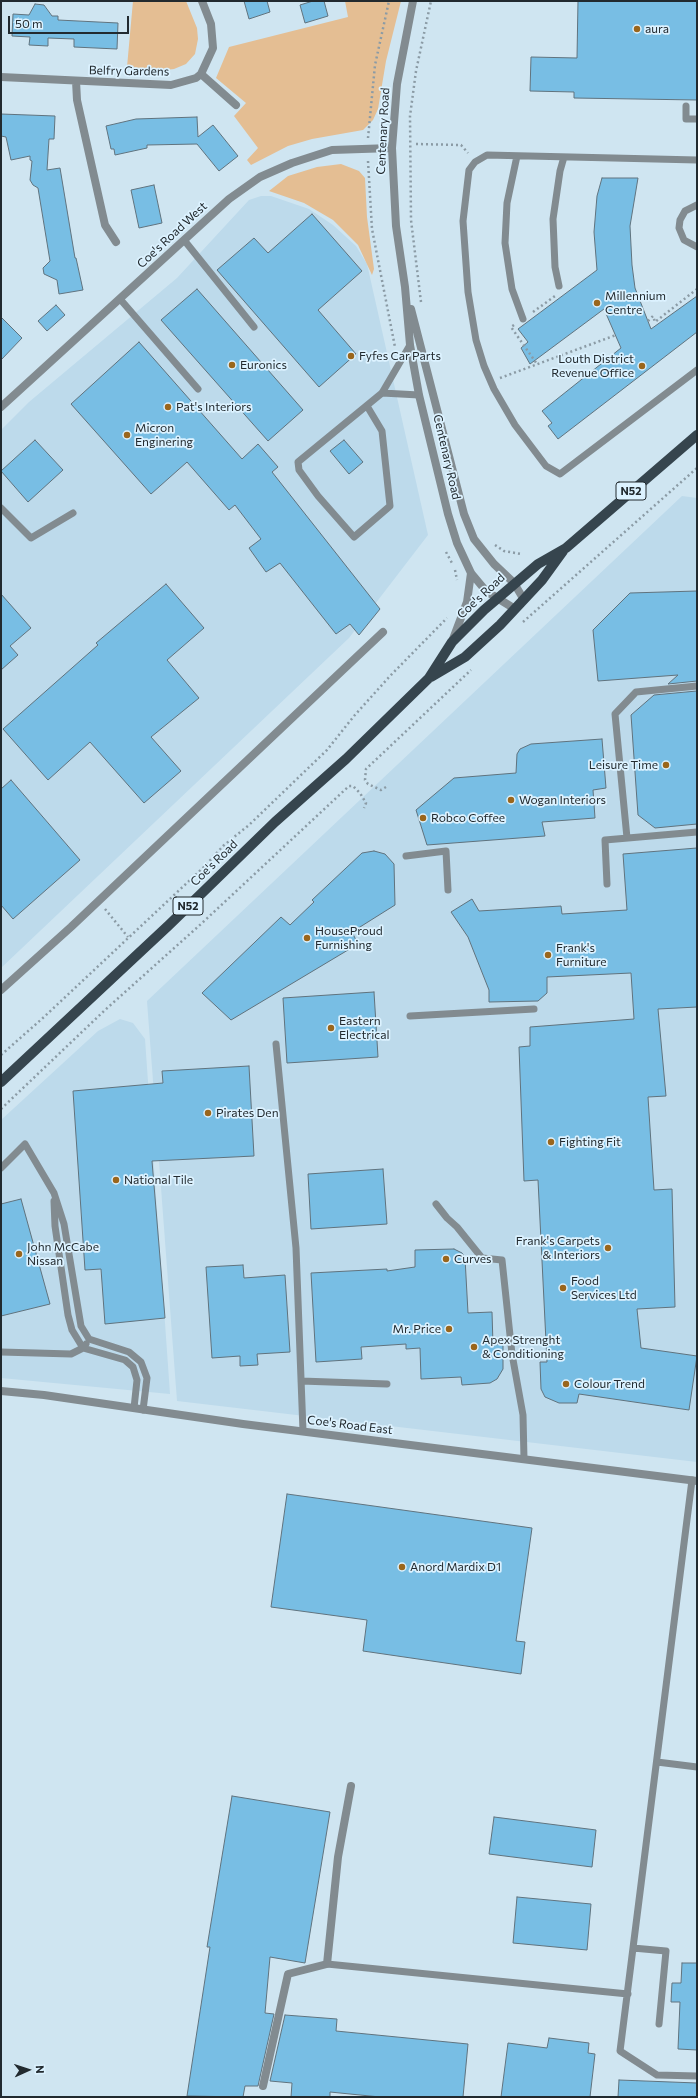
<!DOCTYPE html>
<style>
body{margin:0}
#map{position:relative;width:698px;height:2098px;overflow:hidden;background:#cfe5f1;font-family:Commissioner,sans-serif}
canvas{display:block}
.frame{position:absolute;inset:0;border:2px solid #222a2f;pointer-events:none}
.north{position:absolute;left:8px;top:2050px;width:40px;height:40px;-webkit-text-stroke:3px #dcf2ff;paint-order:stroke;rotate:87deg;font-size:11px;font-weight:700;line-height:16px;text-align:center;color:#222a2f}
.north::after{content:'';display:block;margin:auto;width:14px;height:18px;background:#222a2f;clip-path:polygon(50% 0,100% 100%,50% 72%,0 100%)}
.scale{position:absolute;left:8px;top:16px;width:121px;height:18px;box-sizing:border-box;border:2px solid #222a2f;border-top:0;padding-left:5px;font-size:12px;line-height:14px;white-space:nowrap;color:#222a2f;-webkit-text-stroke:3px #dcf2ff;paint-order:stroke}
</style>
<div id="map">
<canvas width="698" height="2098"></canvas>
<div class="frame"></div>
<div class="north">N</div>
<div class="scale">50 m</div>
</div>
<script>
const context = document.querySelector('canvas').getContext('2d');
context.lineJoin = 'round';
function fillPath(path, color) {
  context.fillStyle = color;
  context.fill(path, 'evenodd');
}
function toPath(rows) {
  const path = new Path2D();
  for (const r of rows) {
    path.moveTo(r[0], r[1]);
    for (let i = 2; i < r.length; i += 2) path.lineTo(r[i], r[i + 1]);
  }
  return path;
}
function stroke(path, color, width, dash) {
  context.strokeStyle = color;
  context.lineWidth = width;
  context.lineCap = dash ? 'butt' : 'round';
  context.setLineDash(dash || []);
  context.stroke(path);
}
function write(font, color, halo, rows, align = 'center') {
  context.font = font + ' Commissioner,sans-serif';
  context.lineWidth = 3.5;
  context.setLineDash([]);
  context.textBaseline = 'middle';
  context.strokeStyle = halo;
  context.fillStyle = color;
  for (const [text, x, y, turn = 0] of rows) {
    context.save();
    context.translate(x, y);
    context.rotate((+turn || 0) * Math.PI / 180);
    context.textAlign = isNaN(turn) ? turn : align;
    if (halo) context.strokeText(text, 0, 0);
    context.fillText(text, 0, 0);
    context.restore();
  }
}
fillPath(toPath([
 [261,196,271,196,309,209,333,225,356,246,367,264,428,535,349,638,1,968,1,430,29,402,177,278,249,200],
 [682,496,697,498,697,1462,177,1401,147,1001],
 [120,1019,133,1023,145,1039,170,1394,1,1378,1,1120,98,1031]
]), '#bddaeb');
fillPath(toPath([
 [133,1,186,1,197,28,198,39,195,54,186,64,174,69,166,70,127,67],
 [345,1,401,1,386,61,378,109,373,120,363,130,312,139,288,146,251,165,247,160,258,148,234,116,246,103,216,78,229,47,348,17],
 [341,164,359,171,365,178,367,217,374,269,372,275,358,245,333,220,304,203,269,191,288,176,317,167]
]), '#e4be93');
const building = toPath([
 [244,1,267,1,270,12,249,19,244,1],
 [313,1,324,1,328,16,305,23,300,5,313,1],
 [578,1,697,1,697,100,574,98,574,92,530,91,531,57,577,58,578,1],
 [35,4,44,5,52,16,58,16,58,20,118,23,117,49,74,47,74,39,48,38,48,46,29,45,30,37,12,36,13,14,29,15,35,4],
 [1,114,55,116,54,139,49,139,47,170,60,168,75,258,76,258,83,290,59,294,57,280,44,274,43,268,50,261,38,188,33,185,30,180,32,161,30,160,30,156,11,160,6,137,1,136,1,114],
 [197,117,198,137,213,125,238,156,219,171,197,144,147,145,147,148,115,155,114,149,111,149,106,126,136,119,197,117],
 [602,178,638,178,630,226,632,265,635,288,651,329,697,296,697,332,558,439,548,426,552,423,542,411,621,348,604,309,530,364,521,348,528,342,518,329,597,270,594,232,597,196,602,178],
 [154,185,162,223,139,228,131,190,154,185],
 [312,214,362,271,318,310,356,354,319,387,217,270,254,238,268,253,312,214],
 [197,289,303,410,268,441,161,320,197,289],
 [56,305,65,315,47,331,38,321,56,305],
 [1,317,22,338,1,360,1,317],
 [139,342,242,459,258,444,278,467,272,472,380,609,359,635,350,624,336,634,280,563,266,572,249,548,261,539,235,505,229,510,187,462,151,494,71,404,139,342],
 [35,440,63,470,28,502,1,471,35,440],
 [344,440,363,462,349,474,330,451,344,440],
 [166,584,204,628,167,660,199,698,151,737,181,771,144,803,90,742,48,780,3,729,98,645,96,643,166,584],
 [697,591,697,681,668,684,678,675,598,681,593,630,630,593,697,591],
 [1,594,31,628,10,646,18,655,1,670,1,594],
 [697,691,697,824,655,828,638,815,631,715,654,695,697,691],
 [602,739,606,788,593,790,595,818,542,822,545,836,427,845,416,810,454,778,516,773,517,754,520,749,531,744,602,739],
 [11,780,80,860,13,919,1,905,1,789,11,780],
 [697,848,697,1007,658,1009,666,1096,648,1097,654,1190,672,1189,675,1307,637,1309,641,1348,697,1356,689,1410,579,1394,577,1403,559,1403,545,1397,541,1389,540,1362,547,1362,538,1180,524,1181,519,1047,530,1046,530,1027,634,1019,631,973,547,977,547,993,538,1001,489,1002,489,990,468,937,451,912,472,899,479,911,561,906,562,914,627,910,623,854,697,848],
 [374,851,385,854,394,864,395,905,352,932,358,944,231,1020,202,993,281,917,290,925,314,902,312,900,362,853,374,851],
 [374,992,378,1057,287,1063,283,998,374,992],
 [249,1066,254,1156,152,1161,165,1318,105,1324,101,1269,85,1270,73,1091,163,1083,162,1071,249,1066],
 [383,1169,387,1224,311,1229,308,1174,383,1169],
 [21,1199,50,1304,1,1316,1,1204,21,1199],
 [454,1249,462,1253,465,1258,468,1313,492,1312,493,1345,503,1344,503,1369,497,1379,490,1383,462,1385,461,1377,421,1379,420,1348,406,1349,406,1344,361,1347,362,1359,316,1362,311,1273,387,1269,387,1271,415,1267,415,1250,454,1249],
 [243,1265,244,1278,285,1275,290,1352,257,1354,258,1365,240,1366,240,1356,212,1358,206,1267,243,1265],
 [287,1494,532,1528,516,1641,525,1642,521,1674,363,1651,367,1620,271,1607,287,1494],
 [232,1796,330,1812,305,1963,270,1957,265,2013,274,2014,258,2086,245,2086,243,2097,187,2096,210,1947,207,1947,232,1796],
 [494,1817,596,1830,592,1867,489,1854,494,1817],
 [517,1897,591,1904,587,1950,513,1943,517,1897],
 [682,1963,697,1963,697,2050,678,2049,680,2002,671,2002,672,1983,681,1983,682,1963],
 [285,2015,337,2019,336,2031,468,2044,463,2097,380,2097,330,2092,330,2097,291,2097,292,2083,270,2081,285,2015],
 [549,2038,589,2043,588,2053,595,2054,590,2097,501,2097,508,2043,547,2048,549,2038],
 [619,2080,697,2083,697,2097,618,2097,619,2080]
]);
fillPath(building, '#78bee4');
stroke(building, '#60737e', 1);
stroke(toPath([
 [368,138,375,65,389,1],
 [416,144,461,145,468,153],
 [368,161,372,229,395,347],
 [421,302,411,220,410,116,416,71,431,1],
 [533,312,555,296],
 [648,321,653,316,655,322,697,289],
 [514,325,511,327,537,364],
 [500,378,616,335],
 [495,545,504,551,521,554],
 [446,552,452,563],
 [455,570,457,580],
 [523,622,697,468],
 [386,787,381,790,368,784,365,780,366,769,471,670],
 [105,909,128,937],
 [1,1055,44,1017,205,866,223,846,249,825,327,750,354,716,390,676,447,618],
 [1,1109,105,1010,201,924,349,786,353,786,360,793,366,803,364,808]
]), '#8b9ba5', 2.5, [2, 3]);
stroke(toPath([
 [686,106,686,119,697,119],
 [517,156,507,203,505,243,512,289,523,319],
 [697,160,487,155,475,162,469,170,463,221,468,292,476,340,484,366,494,389,515,425,546,466,560,474,697,370],
 [697,205,685,211,680,220,679,228,684,240,697,247],
 [184,240,254,327],
 [559,286,555,267,553,219,560,171,564,157],
 [120,299,198,389],
 [382,393,419,395],
 [367,406,382,431,390,506,354,537,318,496,299,470,298,462,382,393,410,345],
 [1,508,31,538,73,513],
 [627,838,615,714,636,692,697,686],
 [406,856,446,851,448,890],
 [607,884,605,840,697,832],
 [410,1016,534,1009],
 [276,1044,296,1248,303,1431],
 [1,1168,25,1144,54,1193,64,1224,81,1326,89,1339,129,1352,141,1362,147,1378,143,1410],
 [54,1201,55,1226,68,1315,72,1330,83,1348,125,1360,133,1367,137,1380,134,1408],
 [436,1204,447,1218,457,1227,482,1258,502,1260,512,1354,523,1415,524,1459],
 [1,1352,71,1354,83,1348,86,1344],
 [301,1381,387,1384],
 [692,1480,620,2051,657,2075,697,2076],
 [657,1762,697,1767],
 [633,1948,666,1951,659,2024],
 [327,1964,628,1994]
]), '#828b90', 7);
stroke(toPath([
 [201,74,236,105],
 [1,77,171,85,196,78,201,74,213,48,211,24,202,1],
 [76,81,77,100,105,225,116,242],
 [1,407,229,199,260,177,292,163,332,150,392,148],
 [1,990,71,927,383,632],
 [263,2086,288,1974,327,1964,338,1857,351,1786]
]), '#828b90', 8);
stroke(toPath([
 [413,1,397,84,392,148,396,226,405,287,410,345,419,395,448,514,457,543,471,573,486,591,515,609],
 [411,309,464,514,474,539,494,564,514,583,524,600],
 [453,639,467,602,471,573],
 [1,1391,44,1395,243,1424,697,1481]
]), '#828b90', 8);
stroke(toPath([
 [431,677,465,657,500,625,542,580,563,551],
 [1,1082,169,925,275,822,346,759,429,678,452,642,484,610,538,564,566,548,697,435]
]), '#36454e', 10);
for (const [x, y, r, color] of [
 [637,29,4,"#9a661c"],
 [597,303,4,"#9a661c"],
 [351,356,4,"#9a661c"],
 [232,365,4,"#9a661c"],
 [642,366,4,"#9a661c"],
 [168,407,4,"#9a661c"],
 [127,435,4,"#9a661c"],
 [666,765,4,"#9a661c"],
 [511,800,4,"#9a661c"],
 [423,818,4,"#9a661c"],
 [307,938,4,"#9a661c"],
 [548,955,4,"#9a661c"],
 [331,1028,4,"#9a661c"],
 [208,1113,4,"#9a661c"],
 [551,1142,4,"#9a661c"],
 [116,1180,4,"#9a661c"],
 [608,1248,4,"#9a661c"],
 [19,1254,4,"#9a661c"],
 [446,1259,4,"#9a661c"],
 [563,1288,4,"#9a661c"],
 [449,1329,4,"#9a661c"],
 [474,1347,4,"#9a661c"],
 [566,1384,4,"#9a661c"],
 [402,1567,4,"#9a661c"]
]) {
  const dot = new Path2D();
  dot.arc(x, y, r, 0, 2 * Math.PI);
  context.fillStyle = color;
  context.fill(dot);
  stroke(dot, '#dcf2ff', 1.5);
}
for (const [x, y, w] of [
 [631,491,30],
 [188,906,30]
]) {
  const box = new Path2D();
  box.roundRect(x - w / 2, y - 9, w, 18, 3);
  context.fillStyle = '#dcf2ff';
  context.fill(box);
  stroke(box, '#222a2f', 1);
}
write('bold 11px', '#222a2f', null, [
 ["N52",631,491],
 ["N52",188,906]
]);
write('12px', '#222a2f', '#dcf2ff', [
 ["aura",645,29],
 ["Millennium",605,296],
 ["Centre",605,310],
 ["Fyfes Car Parts",359,356],
 ["Louth District",634,359,"right"],
 ["Revenue Office",634,373,"right"],
 ["Euronics",240,365],
 ["Pat's Interiors",176,407],
 ["Micron",135,428],
 ["Enginering",135,442],
 ["Leisure Time",658,765,"right"],
 ["Wogan Interiors",519,800],
 ["Robco Coffee",431,818],
 ["HouseProud",315,931],
 ["Furnishing",315,945],
 ["Frank's",556,948],
 ["Furniture",556,962],
 ["Eastern",339,1021],
 ["Electrical",339,1035],
 ["Pirates Den",216,1113],
 ["Fighting Fit",559,1142],
 ["National Tile",124,1180],
 ["Frank's Carpets",600,1241,"right"],
 ["& Interiors",600,1255,"right"],
 ["John McCabe",27,1247],
 ["Nissan",27,1261],
 ["Curves",454,1259],
 ["Food",571,1281],
 ["Services Ltd",571,1295],
 ["Mr. Price",441,1329,"right"],
 ["Apex Strenght",482,1340],
 ["& Conditioning",482,1354],
 ["Colour Trend",574,1384],
 ["Anord Mardix D1",410,1567]
], 'left');
write('12px', '#222a2f', '#dcf2ff', [
 ["Belfry Gardens",129,71,1],
 ["Centenary Road",383,131,-87],
 ["Coe's Road West",172,235,-43],
 ["Centenary Road",447,457,77],
 ["Coe's Road",481,596,-43],
 ["Coe's Road",214,863,-44],
 ["Coe's Road East",350,1425,7]
]);
</script>
